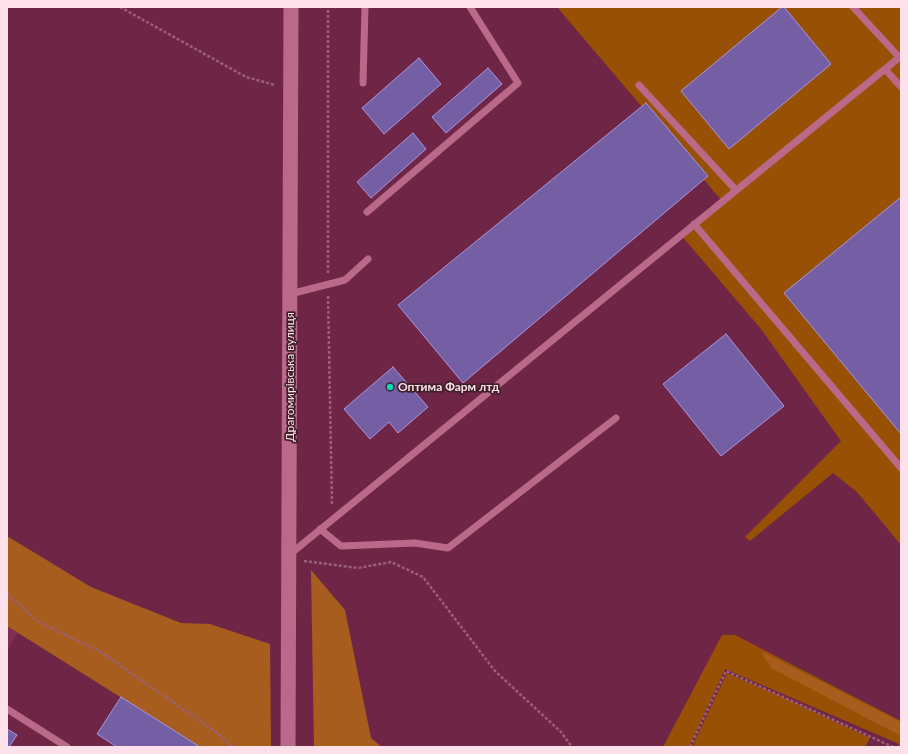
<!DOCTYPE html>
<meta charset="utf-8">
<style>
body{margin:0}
#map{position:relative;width:908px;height:754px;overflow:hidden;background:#6f2646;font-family:Lato,sans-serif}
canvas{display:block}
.frame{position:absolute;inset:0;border:8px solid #fde1ea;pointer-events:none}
</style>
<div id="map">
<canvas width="908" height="754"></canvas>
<div class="frame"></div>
</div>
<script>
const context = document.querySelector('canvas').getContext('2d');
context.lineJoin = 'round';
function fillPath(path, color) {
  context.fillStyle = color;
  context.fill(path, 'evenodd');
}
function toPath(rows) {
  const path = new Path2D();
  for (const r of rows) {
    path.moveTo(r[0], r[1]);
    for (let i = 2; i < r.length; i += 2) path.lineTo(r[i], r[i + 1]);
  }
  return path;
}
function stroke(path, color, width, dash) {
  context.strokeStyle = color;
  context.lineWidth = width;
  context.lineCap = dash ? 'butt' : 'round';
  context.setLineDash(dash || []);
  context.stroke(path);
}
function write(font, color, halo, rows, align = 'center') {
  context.font = font + ' Lato,sans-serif';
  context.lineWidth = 3.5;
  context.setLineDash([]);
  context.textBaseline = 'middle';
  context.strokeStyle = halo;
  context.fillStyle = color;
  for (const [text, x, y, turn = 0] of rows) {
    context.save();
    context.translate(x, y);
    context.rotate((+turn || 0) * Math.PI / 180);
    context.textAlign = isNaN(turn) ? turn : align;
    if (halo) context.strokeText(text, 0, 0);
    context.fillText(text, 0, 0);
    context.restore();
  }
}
fillPath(toPath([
 [7,626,18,633,7,650]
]), '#7e2f52');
fillPath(toPath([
 [557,7,901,7,901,545,857,492,833,473,750,541,745,537,841,441,761,329,681,235,722,201],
 [722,635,735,635,901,721,901,747,897,743,725,669,689,747,663,747],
 [727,673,782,697,870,738,865,747,692,747]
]), '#985005');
fillPath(toPath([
 [7,536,91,587,181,623,210,624,270,644,271,747,200,747,7,626],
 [311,570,345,610,371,738,382,747,314,747],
 [761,651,901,722,901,736,771,668]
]), '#a65d1d');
const building = toPath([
 [782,7,784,7,831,64,729,149,681,91,782,7],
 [419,58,441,84,384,134,362,108,419,58],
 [488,68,502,84,446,133,432,117,488,68],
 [646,103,708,176,463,383,398,305,646,103],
 [413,133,426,149,371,198,357,182,413,133],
 [901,197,901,434,784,293,901,197],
 [726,334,784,406,721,456,663,384,726,334],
 [393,367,428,407,398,433,389,422,370,439,344,409,393,367],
 [121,697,200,747,117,747,97,734,121,697],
 [7,729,17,735,9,747,7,747,7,729]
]);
fillPath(building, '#745fa4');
stroke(building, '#ab96e0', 1);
stroke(toPath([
 [120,7,246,77,275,85],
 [328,273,328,7],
 [328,296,332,505],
 [304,561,358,568,391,562,423,577,495,671,561,732,572,747],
 [7,594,39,622,99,651,215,731,233,747],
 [690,747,726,671,893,747]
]), '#9b5f78', 2.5, [3, 2]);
stroke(toPath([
 [853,7,899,57],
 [885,69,901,87],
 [363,83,365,7],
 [639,85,736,190],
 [367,212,518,83,470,7],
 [694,224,901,468],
 [290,294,345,280,368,259],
 [320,529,341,546,415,543,448,548,616,418],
 [289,555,901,56],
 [7,709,67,747]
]), '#ba6a88', 7);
stroke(toPath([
 [288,747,291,7]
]), '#ba6a88', 15);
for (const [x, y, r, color] of [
 [390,387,4,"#09d5b5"]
]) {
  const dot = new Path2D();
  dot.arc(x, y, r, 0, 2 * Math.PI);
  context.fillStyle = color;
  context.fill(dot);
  stroke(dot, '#401f2b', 1.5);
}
write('12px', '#fde1ea', '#401f2b', [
 ["Драгомирівська вулиця",290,377,-90]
]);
write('bold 12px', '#fde1ea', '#401f2b', [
 ["Оптима Фарм лтд",398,387]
], 'left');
</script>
